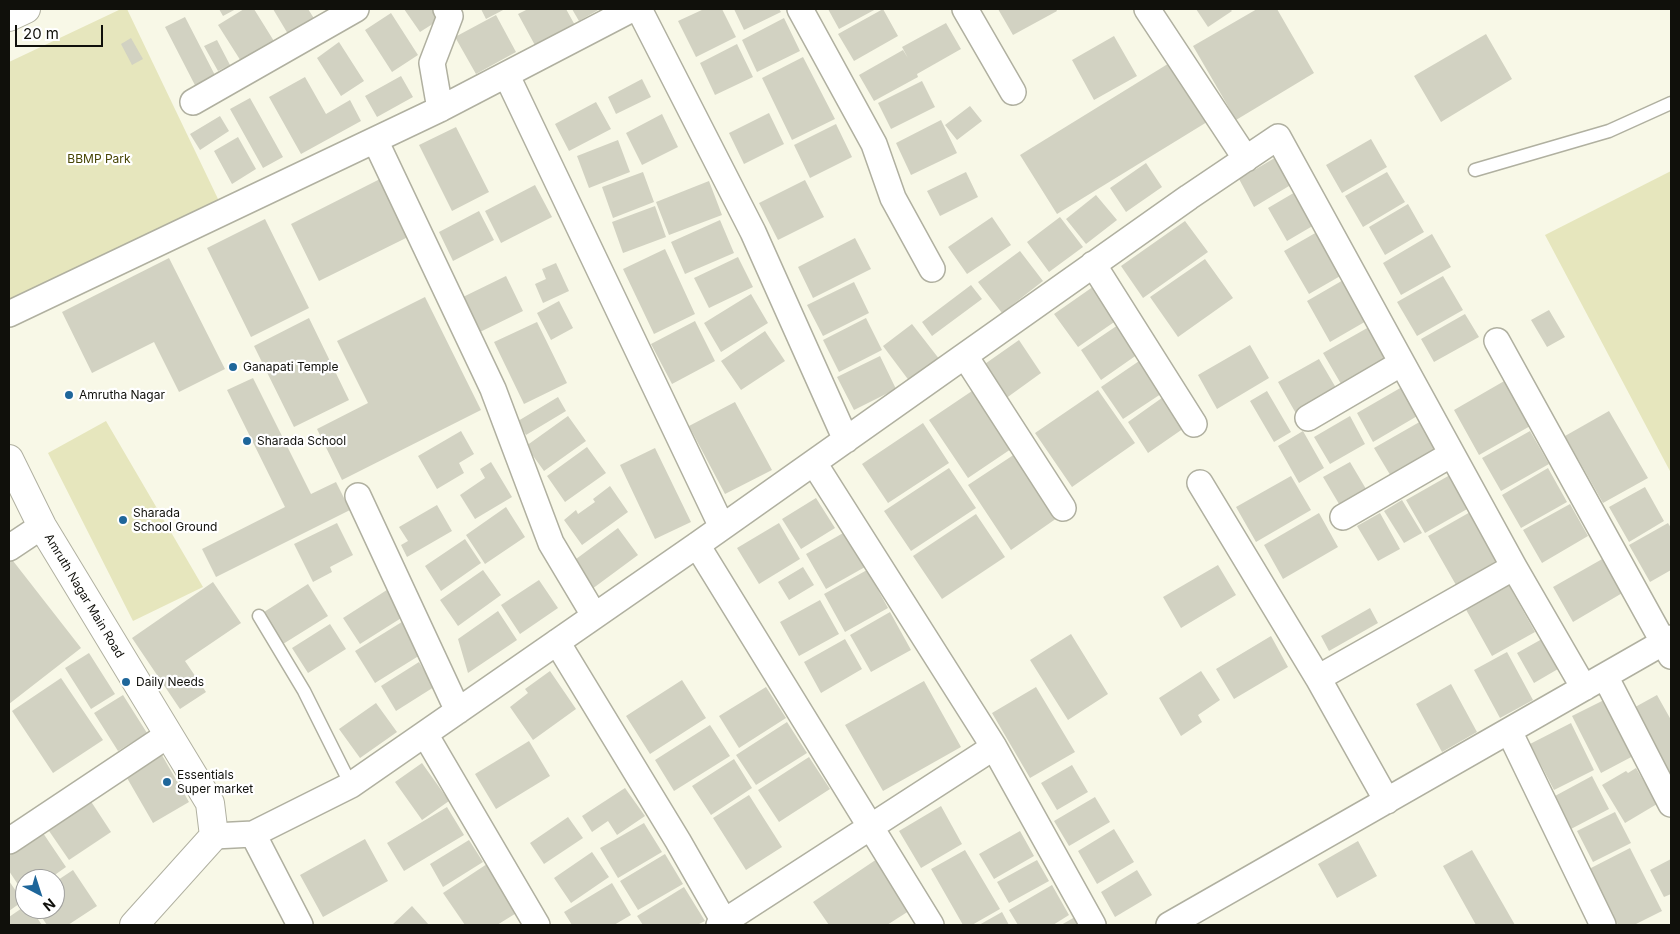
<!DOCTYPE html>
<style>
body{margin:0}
#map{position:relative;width:1680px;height:934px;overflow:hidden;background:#f8f8e7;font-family:Inter,sans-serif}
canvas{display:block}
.frame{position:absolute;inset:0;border:10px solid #10100b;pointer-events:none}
.north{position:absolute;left:15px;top:869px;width:50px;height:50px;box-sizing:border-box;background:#fff;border:1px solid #9f9f9d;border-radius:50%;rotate:140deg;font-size:14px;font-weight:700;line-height:20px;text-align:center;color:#10100b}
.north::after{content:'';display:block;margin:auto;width:18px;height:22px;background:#1e669a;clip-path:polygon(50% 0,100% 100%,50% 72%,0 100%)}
.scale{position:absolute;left:15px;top:25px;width:88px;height:22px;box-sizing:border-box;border:2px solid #10100b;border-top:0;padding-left:6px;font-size:15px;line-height:18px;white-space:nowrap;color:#10100b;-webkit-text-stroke:4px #fff;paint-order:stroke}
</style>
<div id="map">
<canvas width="1680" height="934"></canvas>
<div class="frame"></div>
<div class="north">N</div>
<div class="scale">20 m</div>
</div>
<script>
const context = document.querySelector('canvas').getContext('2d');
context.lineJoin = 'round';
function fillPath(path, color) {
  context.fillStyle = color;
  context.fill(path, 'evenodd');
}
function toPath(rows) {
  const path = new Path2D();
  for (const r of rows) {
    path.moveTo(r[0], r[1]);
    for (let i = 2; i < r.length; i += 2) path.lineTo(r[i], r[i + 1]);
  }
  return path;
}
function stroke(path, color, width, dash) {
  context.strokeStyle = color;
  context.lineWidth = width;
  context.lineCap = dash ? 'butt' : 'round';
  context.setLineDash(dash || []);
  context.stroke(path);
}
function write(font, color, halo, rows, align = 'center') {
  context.font = font + ' Inter,sans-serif';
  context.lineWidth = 4.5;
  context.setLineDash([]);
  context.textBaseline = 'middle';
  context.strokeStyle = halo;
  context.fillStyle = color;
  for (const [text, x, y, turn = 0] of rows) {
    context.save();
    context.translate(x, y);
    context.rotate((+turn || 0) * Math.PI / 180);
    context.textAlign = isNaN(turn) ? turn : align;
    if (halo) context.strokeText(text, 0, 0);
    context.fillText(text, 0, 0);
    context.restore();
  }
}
fillPath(toPath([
 [121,9,127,9,219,201,9,301,9,62],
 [1671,171,1671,473,1545,235],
 [106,421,203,587,133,621,48,453]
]), '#e6e6bd');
fillPath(toPath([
 [219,9,236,9,223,16],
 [244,9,254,9,277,46,244,66,218,25],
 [273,9,308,9,317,23,291,39],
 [404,9,436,9,442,18,420,32],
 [481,9,505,9,486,19],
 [528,9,566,9,576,27,537,49,518,14],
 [572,9,600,9,579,21],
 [704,9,722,9,736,37,696,57,678,21],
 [734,9,779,9,781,12,744,30],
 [828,9,876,9,839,29],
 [883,9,898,36,854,61,838,34],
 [998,9,1056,9,1057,11,1013,35],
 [1196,9,1230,9,1232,11,1208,27],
 [1257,9,1277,9,1314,73,1236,120,1193,46],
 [391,13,418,55,392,72,365,30],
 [496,15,516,52,476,74,455,37],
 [185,17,219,83,199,93,165,27],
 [784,18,800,51,757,72,742,40],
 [946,23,961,49,917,74,918,77,874,101,859,75,903,50,908,58,902,47],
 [1486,34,1512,79,1441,122,1414,76],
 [1114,36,1137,76,1094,100,1072,60],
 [131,38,143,59,132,65,121,44],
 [217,40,230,65,218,71,204,46],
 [339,42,364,81,341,96,317,58],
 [737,44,753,77,715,95,700,63],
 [803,57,835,119,792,140,762,78],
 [1171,62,1207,122,1057,214,1020,155],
 [401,76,413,97,377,117,365,96],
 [305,77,326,114,350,100,361,121,301,154,269,97],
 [642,79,651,97,616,114,608,97],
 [922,81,935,107,891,129,878,103],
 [250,98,283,157,263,168,230,109],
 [596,102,611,129,569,151,555,124],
 [970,106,982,121,957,140,945,125],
 [769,113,784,144,744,164,729,133],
 [662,114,678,147,642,165,626,133],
 [220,116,229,131,200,150,190,134],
 [941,120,957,153,911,175,896,143],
 [836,124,852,157,810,178,794,145],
 [456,127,489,192,452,211,419,145],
 [238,137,256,169,232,184,214,151],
 [1371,139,1387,167,1342,193,1326,165],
 [618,140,630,172,589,188,577,156],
 [1278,156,1294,183,1254,207,1239,179],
 [1146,163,1162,187,1126,212,1110,188],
 [643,172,654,202,613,218,602,187],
 [966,172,978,197,940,216,927,191],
 [1387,172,1405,202,1363,227,1345,196],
 [380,179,408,237,319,281,291,224],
 [805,180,824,217,778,240,759,203],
 [709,181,722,215,669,235,656,202],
 [535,185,552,217,501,243,485,211],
 [1297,191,1316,224,1287,241,1268,208],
 [1096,195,1117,220,1086,244,1066,219],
 [1408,204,1424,232,1385,255,1369,227],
 [655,206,666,237,623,253,612,222],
 [479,211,494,240,453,261,439,232],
 [992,217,1011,245,967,274,948,247],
 [1060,217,1083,247,1049,272,1027,242],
 [265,219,309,308,251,337,207,248],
 [720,220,734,253,685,274,671,242],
 [1185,221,1208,252,1143,298,1121,266],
 [1317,232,1342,275,1309,294,1284,251],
 [1432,234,1451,267,1401,295,1383,263],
 [855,238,871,269,813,298,798,267],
 [665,249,695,314,654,334,623,269],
 [1020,251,1043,281,1002,313,978,282],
 [738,257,753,287,709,308,694,278],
 [169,258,225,369,179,392,154,342,92,373,62,312],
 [1205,259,1233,298,1178,337,1150,297],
 [556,263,569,291,543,303,535,284,546,279,542,269],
 [506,276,523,311,480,332,463,297],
 [1443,276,1463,310,1417,336,1397,302],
 [1345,279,1368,320,1330,342,1307,301],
 [854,282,869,313,823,336,807,305],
 [1097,284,1120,318,1078,347,1054,314],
 [971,285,982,299,932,336,922,322],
 [751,294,768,323,721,352,704,323],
 [425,297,481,410,342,480,317,429,368,403,337,341],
 [559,301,573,328,551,340,537,313],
 [1549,310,1565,337,1547,347,1531,320],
 [1465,314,1479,337,1434,362,1421,339],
 [309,318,349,400,294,427,254,346],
 [866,318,882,350,839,372,823,340],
 [695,321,715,361,672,384,651,344],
 [537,322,567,383,524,404,494,342],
 [1121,323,1141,352,1101,380,1081,350],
 [912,324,940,360,910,382,883,346],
 [1369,327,1390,363,1344,389,1323,353],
 [765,331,785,361,741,390,721,361],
 [1019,340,1041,373,1005,399,982,366],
 [1250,345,1269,378,1217,409,1198,375],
 [880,356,896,389,854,410,837,377],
 [1145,357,1167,390,1123,419,1101,387],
 [1319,359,1339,393,1298,417,1278,382],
 [253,378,311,494,336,482,350,510,216,577,202,549,285,507,227,390],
 [1506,380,1532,425,1479,455,1454,410],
 [1402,387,1419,415,1373,442,1357,413],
 [1098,390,1135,443,1072,487,1035,433],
 [972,391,1011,449,968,478,929,420],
 [1267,391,1291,432,1274,442,1250,401],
 [1166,395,1187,426,1148,453,1128,422],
 [558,397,566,411,526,435,518,421],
 [735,402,772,470,725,494,689,426],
 [1609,411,1648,478,1603,503,1565,436],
 [568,416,586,441,544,471,526,446],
 [1350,416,1365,444,1330,464,1314,437],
 [1423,420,1441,450,1392,478,1374,448],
 [923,423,949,463,888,503,862,464],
 [461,431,474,454,459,463,464,473,437,489,418,456],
 [1303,431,1324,468,1299,483,1278,446],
 [1530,431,1549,464,1501,491,1482,458],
 [587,447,606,473,565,502,547,476],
 [655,448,691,522,655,539,620,465],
 [1015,454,1057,518,1011,550,968,485],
 [491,462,512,497,475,519,460,495,485,478,480,469],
 [1350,462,1369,494,1342,509,1323,477],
 [949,468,976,508,911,551,884,511],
 [1548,468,1567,502,1521,528,1502,495],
 [1450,475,1469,508,1425,533,1406,500],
 [1291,476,1311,510,1256,542,1236,507],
 [610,486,628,512,582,545,564,520,576,510,578,514,595,502,593,499],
 [1645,487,1664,521,1629,542,1609,507],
 [816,498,835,528,801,549,782,519],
 [1402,500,1422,533,1404,543,1384,511],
 [1570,504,1588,536,1542,563,1523,530],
 [437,505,452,531,407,557,401,545,408,541,399,527],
 [506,507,525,537,485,564,466,535],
 [1472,511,1500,559,1456,585,1428,536],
 [1319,513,1338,547,1283,579,1264,545],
 [1380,513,1400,549,1378,561,1357,526],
 [976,514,1005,557,942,599,913,556],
 [337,523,353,555,330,567,332,572,313,582,294,544],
 [779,523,800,559,759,584,737,548],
 [1668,523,1671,528,1671,570,1650,582,1629,545],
 [618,528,638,555,592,589,572,562],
 [845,532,865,567,826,589,806,554],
 [465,539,481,563,441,591,425,566],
 [10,557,81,648,9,704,9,559],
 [1604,558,1624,592,1573,622,1553,587],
 [1218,565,1236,595,1181,628,1163,597],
 [803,567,814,585,789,600,778,582],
 [483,570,501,595,458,626,440,600],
 [867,570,888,608,845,632,824,594],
 [539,580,558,608,520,634,501,605],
 [213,582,241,623,185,661,206,692,180,709,132,638],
 [1507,582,1535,632,1492,656,1464,606],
 [308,584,328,616,283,644,264,612],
 [390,588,406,615,360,644,343,618],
 [820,600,839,634,799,656,780,622],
 [1370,608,1378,623,1329,651,1321,636],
 [498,611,517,640,468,673,458,639],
 [890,612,911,650,871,672,850,635],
 [405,620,425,652,375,683,355,651],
 [330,624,346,649,308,673,292,648],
 [1071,634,1108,694,1068,720,1030,660],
 [1271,636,1288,667,1234,699,1216,669],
 [845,639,862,669,821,693,804,662],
 [1542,639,1558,669,1534,683,1517,653],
 [1507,652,1533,700,1500,718,1474,670],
 [89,653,115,694,91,709,65,668],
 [419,662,434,687,396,711,381,686],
 [550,671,576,709,533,740,510,707,528,693,525,689],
 [1201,671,1220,700,1198,715,1202,722,1181,736,1159,698],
 [61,678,103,740,53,773,12,711],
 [682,680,706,718,650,754,626,716],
 [924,681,961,747,883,791,845,725],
 [1451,684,1477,732,1442,752,1416,704],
 [766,687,786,718,739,748,719,716],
 [1036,687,1075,752,1030,778,992,713],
 [123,695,147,733,118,751,94,713],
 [1657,695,1671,720,1671,789,1628,711],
 [1608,698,1637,754,1601,773,1572,716],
 [376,703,397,732,360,758,339,729],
 [787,722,807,753,756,785,736,755],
 [1571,723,1594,770,1554,790,1530,744],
 [710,725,730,756,674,791,655,760],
 [529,741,550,776,496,809,475,774],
 [159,750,189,802,153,823,123,771],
 [809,757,830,789,779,822,758,790],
 [734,759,752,788,711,815,692,786],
 [422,763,449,801,422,820,395,782],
 [1072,765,1088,792,1057,810,1041,783],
 [1636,768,1657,804,1625,823,1602,785,1626,771,1628,773],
 [1592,776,1609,809,1571,829,1555,796],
 [625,788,645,816,617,835,608,821,592,832,582,816],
 [749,795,782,847,746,870,713,818],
 [1095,797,1110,822,1069,846,1054,821],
 [90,800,111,832,69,860,47,828],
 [941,806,962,844,921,868,899,831],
 [447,807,464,835,404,871,387,843],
 [1615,812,1631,843,1593,862,1577,831],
 [568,817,583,838,544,864,530,843],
 [644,823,662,852,618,878,600,848],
 [1114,829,1134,862,1097,884,1078,851],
 [1020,831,1034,856,994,879,979,854],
 [43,833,66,867,49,879,25,879,25,895,9,871,9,856],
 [365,839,388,881,323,917,300,875],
 [469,840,483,862,443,887,430,864],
 [1358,841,1377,876,1337,898,1318,864],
 [1630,848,1662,911,1634,925,1618,925,1589,869],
 [965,850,1000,909,972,925,963,925,931,869],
 [1472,850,1515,925,1476,925,1443,866],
 [592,852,609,877,571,903,554,878],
 [665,854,683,884,638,910,620,881],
 [877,859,912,909,887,925,829,925,813,902],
 [1671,859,1671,894,1664,897,1650,870],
 [1037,860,1049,881,1009,903,997,882],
 [487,864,518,912,497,925,465,925,443,893],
 [73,870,97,906,68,925,47,925,36,909,55,909,55,882],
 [1137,870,1152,895,1115,917,1101,892],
 [9,881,23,901,9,911],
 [612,883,631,915,614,925,572,925,564,912],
 [1052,885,1069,915,1053,925,1018,925,1009,910],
 [684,887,705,921,697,925,643,925,637,916],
 [25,906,25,909,31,909,42,925,9,925,9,917],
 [412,906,429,925,392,925],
 [1002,912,1009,925,979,925],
 [1075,917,1079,925,1061,925]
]), '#d2d2c2');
const lane = toPath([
 [1475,170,1609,131,1671,103],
 [259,616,304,691,351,785]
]);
const street = toPath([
 [639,9,753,232,846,440],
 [800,9,874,144,893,198,932,269],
 [965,9,1013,92],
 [1147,9,1246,159],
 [507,76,722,527],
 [193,102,356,9],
 [440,109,432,63,450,16,446,9],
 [375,140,493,389,551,543,594,615],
 [1093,264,1194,424],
 [9,314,440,109,632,9],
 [1497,341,1671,656],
 [965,356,1063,508],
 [1308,418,1402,363],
 [814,463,994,747,1093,925],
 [1200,483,1318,678],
 [358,496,458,711],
 [1343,517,1452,454],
 [697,545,931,925],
 [9,548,42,526],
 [557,642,678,841,726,925],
 [1605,676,1671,804],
 [1509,731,1603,925],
 [425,734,537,925],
 [1387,801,1318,678,1514,567],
 [253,834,300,925],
 [214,836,253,834,351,785,697,545,1189,197,1278,137,1514,567,1584,688],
 [9,841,168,735],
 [719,925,994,747],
 [1169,925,1671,638]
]);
const secondary = toPath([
 [9,17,26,9],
 [9,459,42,526,210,803,214,836,134,925]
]);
stroke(lane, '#b0b0a0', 15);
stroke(street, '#b0b0a0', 28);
stroke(secondary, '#b0b0a0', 30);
stroke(lane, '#fff', 12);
stroke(street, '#fff', 25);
stroke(secondary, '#fff', 28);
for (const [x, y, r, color] of [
 [233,367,5,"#1e669a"],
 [69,395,5,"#1e669a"],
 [247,441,5,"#1e669a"],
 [123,520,5,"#1e669a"],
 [126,682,5,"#1e669a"],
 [167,782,5,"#1e669a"]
]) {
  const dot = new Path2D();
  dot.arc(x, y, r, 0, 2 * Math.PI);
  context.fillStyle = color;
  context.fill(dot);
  stroke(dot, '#fff', 2);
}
write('12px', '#474504', '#fff', [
 ["BBMP Park",99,159]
]);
write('12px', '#10100b', '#fff', [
 ["Ganapati Temple",243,367],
 ["Amrutha Nagar",79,395],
 ["Sharada School",257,441],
 ["Sharada",133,513],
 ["School Ground",133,527],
 ["Daily Needs",136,682],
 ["Essentials",177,775],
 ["Super market",177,789]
], 'left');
write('12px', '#10100b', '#fff', [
 ["Amruth Nagar Main Road",84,596,59]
]);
</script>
